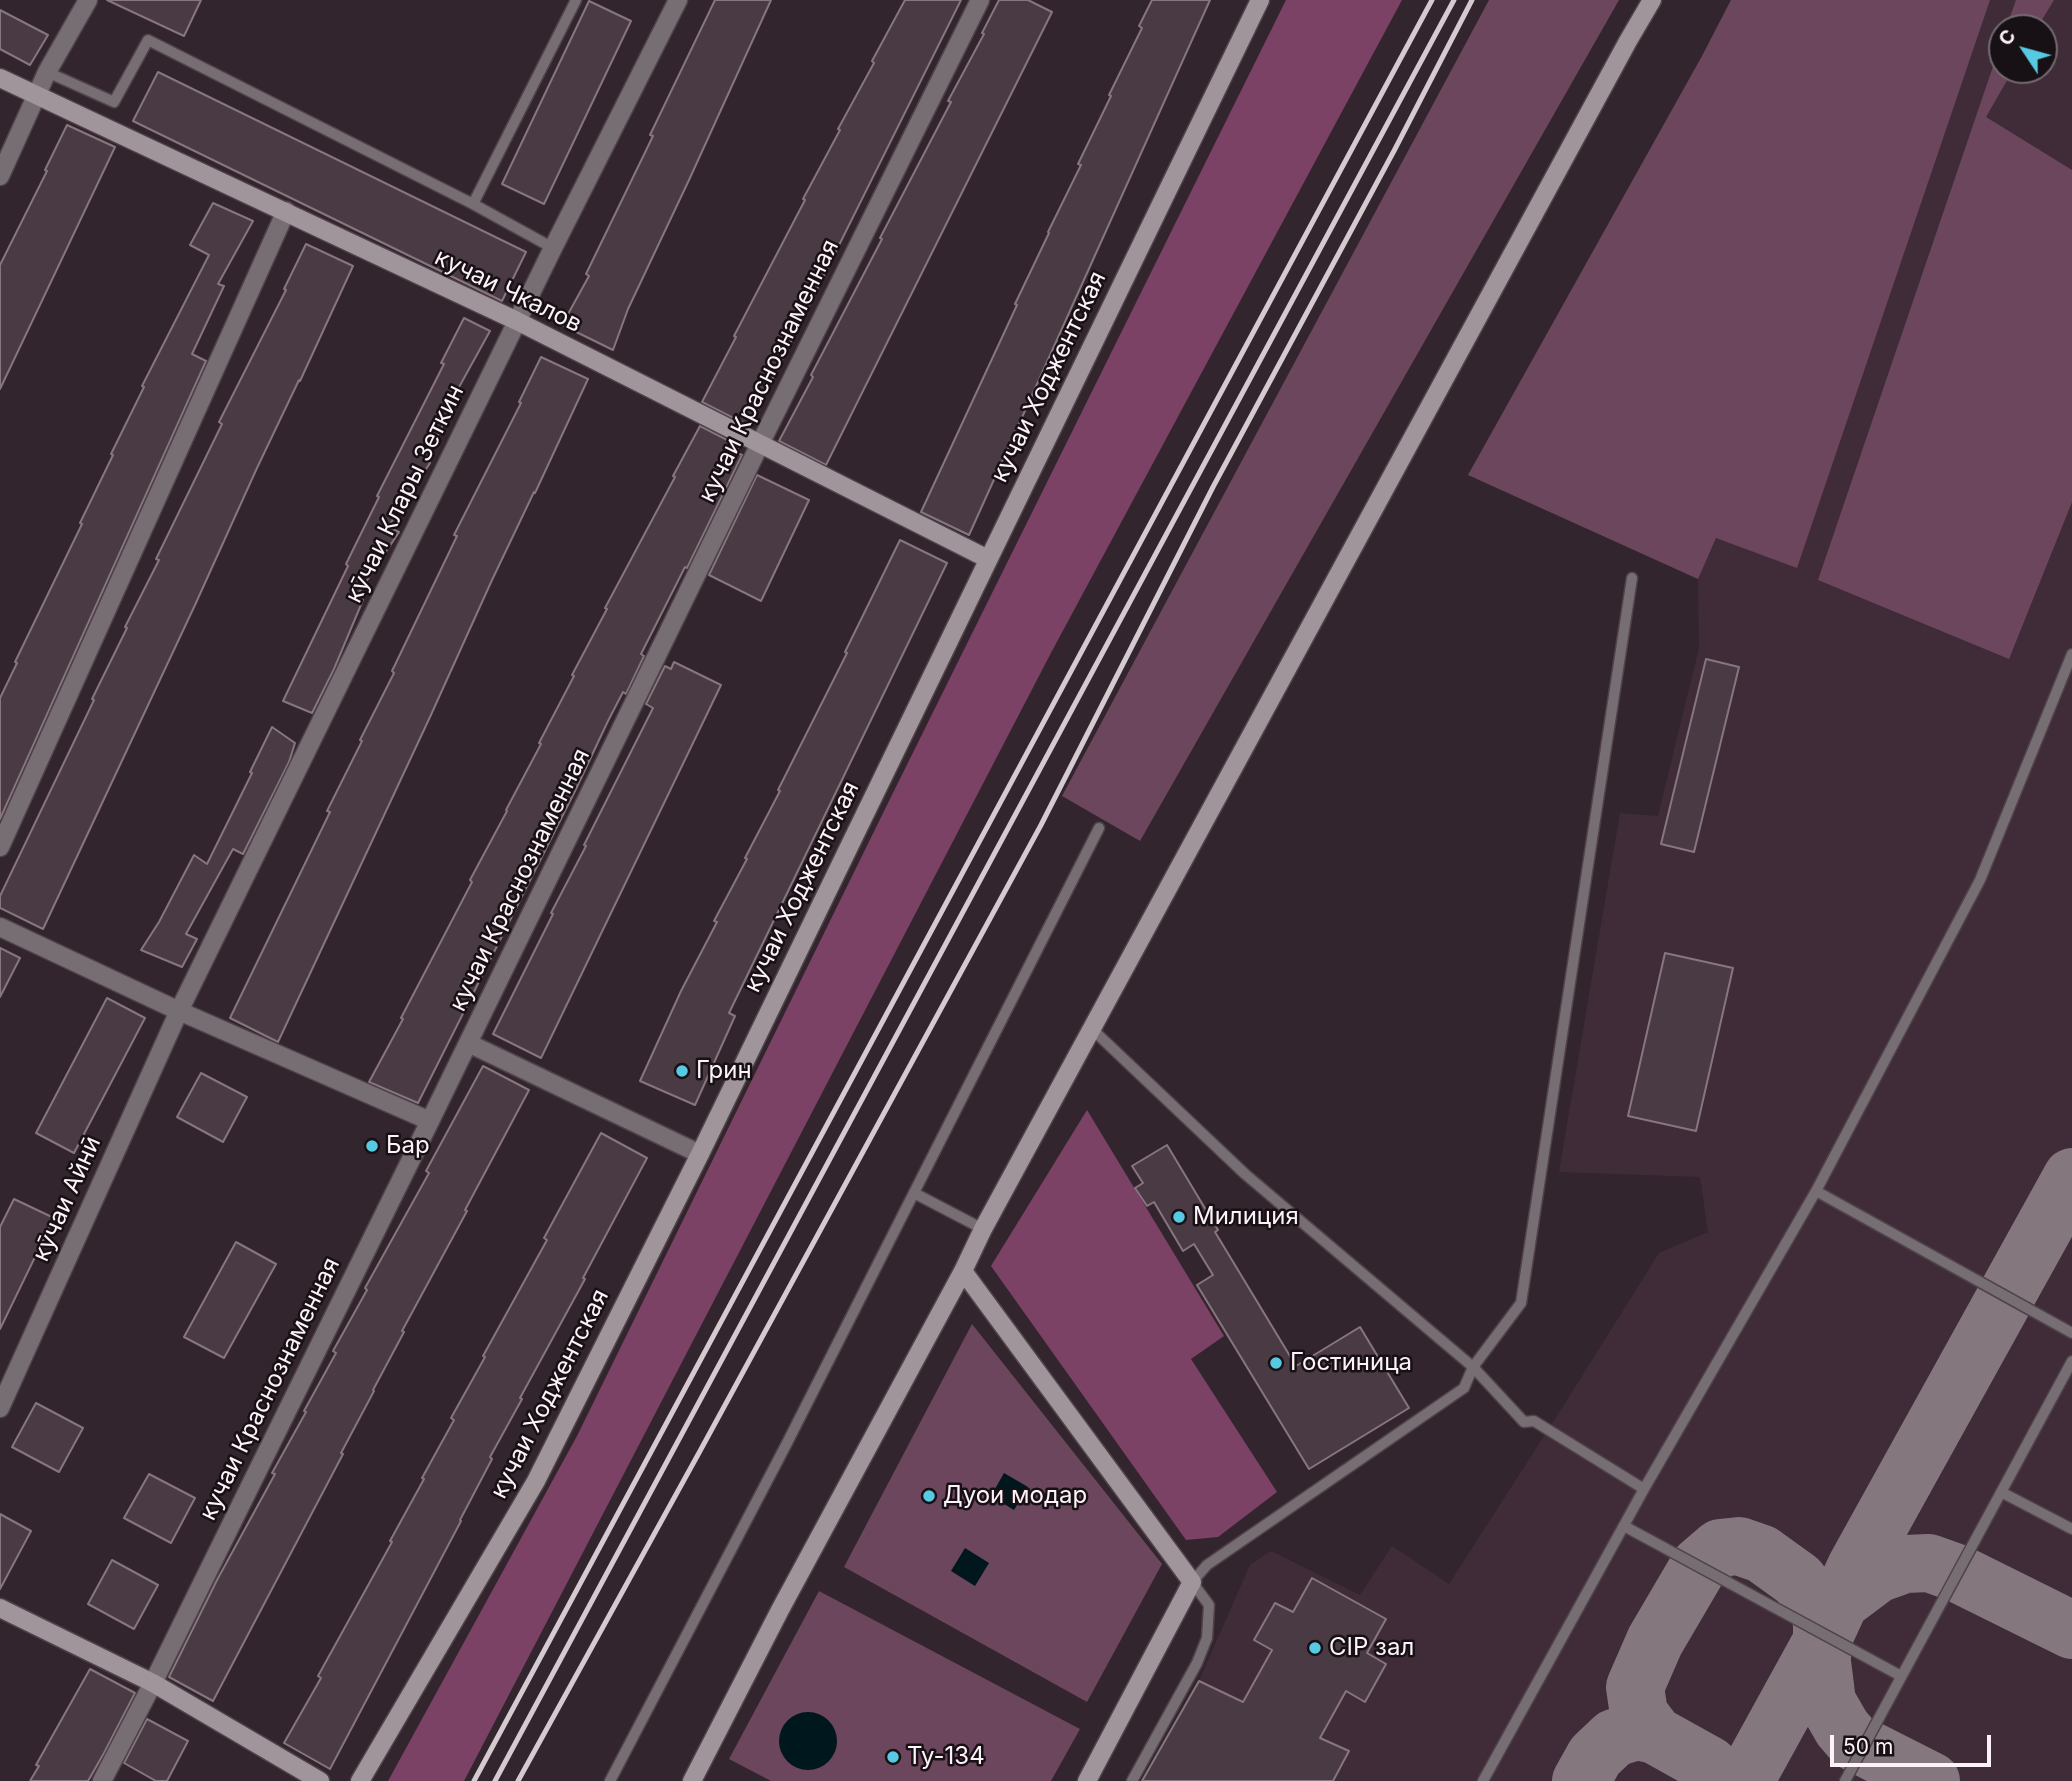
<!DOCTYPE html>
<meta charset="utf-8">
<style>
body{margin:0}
#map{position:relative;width:2072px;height:1781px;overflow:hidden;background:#33252d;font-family:Inter,sans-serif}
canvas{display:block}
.north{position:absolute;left:1988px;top:14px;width:70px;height:70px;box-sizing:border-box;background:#171014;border:2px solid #736a6f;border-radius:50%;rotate:306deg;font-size:19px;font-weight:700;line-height:28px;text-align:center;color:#fcf2f7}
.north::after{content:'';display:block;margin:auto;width:24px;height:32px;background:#58c9e3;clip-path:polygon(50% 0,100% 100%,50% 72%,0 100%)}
.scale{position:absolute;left:1830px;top:1735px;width:161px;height:32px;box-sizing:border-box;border:4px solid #fcf2f7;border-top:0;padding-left:9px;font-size:21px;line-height:24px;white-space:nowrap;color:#fcf2f7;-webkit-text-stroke:5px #171014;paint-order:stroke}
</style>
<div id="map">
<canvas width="2072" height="1781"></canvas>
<div class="north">С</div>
<div class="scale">50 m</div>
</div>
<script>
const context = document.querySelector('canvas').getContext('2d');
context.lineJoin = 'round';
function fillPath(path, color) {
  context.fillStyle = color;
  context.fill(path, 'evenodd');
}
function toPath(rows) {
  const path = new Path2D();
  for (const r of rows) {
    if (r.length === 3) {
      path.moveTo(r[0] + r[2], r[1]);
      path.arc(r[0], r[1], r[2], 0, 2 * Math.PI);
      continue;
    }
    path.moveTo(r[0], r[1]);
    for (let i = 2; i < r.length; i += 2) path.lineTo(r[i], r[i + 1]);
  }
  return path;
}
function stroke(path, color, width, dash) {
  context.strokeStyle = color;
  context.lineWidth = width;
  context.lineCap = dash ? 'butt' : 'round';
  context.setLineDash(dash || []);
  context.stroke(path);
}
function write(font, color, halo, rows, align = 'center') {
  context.font = font + ' Inter,sans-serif';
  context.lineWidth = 5;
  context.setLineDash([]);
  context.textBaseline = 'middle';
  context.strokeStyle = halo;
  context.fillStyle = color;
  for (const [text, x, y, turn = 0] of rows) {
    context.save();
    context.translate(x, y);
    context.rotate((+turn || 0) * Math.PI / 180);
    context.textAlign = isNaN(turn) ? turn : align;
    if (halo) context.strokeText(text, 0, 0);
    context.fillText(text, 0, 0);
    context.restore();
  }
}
fillPath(toPath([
 [1731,0,2072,0,2072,1781,1142,1781,1199,1681,1250,1565,1271,1551,1360,1595,1392,1546,1449,1584,1562,1408,1659,1253,1708,1232,1700,1177,1559,1172,1620,813,1658,816,1699,648,1698,579,1468,475,1702,56],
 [2002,28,2044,28,2044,70,2002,70]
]), '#402c38');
fillPath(toPath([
 [1489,0,1619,0,1140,841,1062,796],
 [1731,0,1990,0,1797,568,1716,538,1698,579,1468,475,1702,56],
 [2016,0,2054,0,2037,28,2006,28],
 [2002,40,2002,70,2013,70,1986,117,2072,170,2072,502,2009,659,1818,580],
 [972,1324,1162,1564,1087,1702,844,1567],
 [819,1591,1080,1729,1051,1781,771,1781,729,1759]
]), '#6b465c');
fillPath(toPath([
 [1286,0,1402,0,1052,651,464,1781,388,1781,577,1436,888,803],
 [1087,1110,1224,1336,1191,1359,1277,1492,1218,1537,1186,1540,991,1266]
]), '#7c4266');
fillPath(toPath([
 [1004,1473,1028,1487,1014,1510,991,1496],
 [965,1548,989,1563,975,1586,951,1571],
 [808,1741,29]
]), '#00171e');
stroke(toPath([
 [1841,1601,1877,1574,1905,1564,1929,1563,1957,1573,2072,1630],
 [1655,1735,1639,1714,1635,1687,1655,1641,1699,1566,1720,1548,1739,1546,1762,1554,1798,1580,1815,1602,1822,1621,1822,1662,1827,1702,1842,1728,1854,1742,1931,1781],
 [1581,1781,1595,1756,1614,1738,1637,1731,1655,1735,1709,1765,1718,1781],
 [1745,1781,1822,1641,1856,1567,2072,1177]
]), '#84787e', 58);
const building = toPath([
 [107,0,201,0,184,36,107,0],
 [715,0,771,0,689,180,628,309,613,350,562,325,589,276,586,274,653,136,650,135,715,0],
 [905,0,961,0,749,426,702,402,736,337,734,336,805,200,803,199,840,130,838,129,874,63,872,61,905,0],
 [999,0,1028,0,1052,12,826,465,779,441,813,377,811,375,882,239,880,238,951,102,948,101,984,34,982,33,999,0],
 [1152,0,1210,0,969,535,921,512,1017,305,1015,304,1049,233,1048,232,1081,165,1078,164,1111,96,1109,95,1142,28,1139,26,1152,0],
 [589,1,631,21,544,204,502,184,589,1],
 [0,10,48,35,30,65,0,49,0,10],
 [158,72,526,252,502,301,133,121,158,72],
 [67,125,115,147,0,389,0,265,47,171,45,170,67,125],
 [213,203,253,221,218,284,224,286,192,354,206,361,0,819,0,698,17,663,15,662,82,524,80,523,113,455,111,454,144,387,142,386,209,255,190,245,213,203],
 [306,244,353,266,300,381,299,380,257,468,195,605,43,929,0,908,0,896,94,700,92,699,127,628,125,627,159,560,156,559,222,424,219,422,286,290,284,289,306,244],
 [464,318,490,331,453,398,455,399,426,461,430,463,388,527,399,532,356,597,363,600,334,669,312,713,283,701,348,566,346,564,379,497,377,496,444,364,441,363,464,318],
 [541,357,588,379,535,493,534,492,492,580,430,717,278,1042,230,1018,330,812,327,811,362,741,360,740,394,673,392,671,457,536,454,535,521,403,519,402,541,357],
 [700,426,739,446,736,452,742,455,687,568,685,567,641,654,644,656,626,694,623,692,608,721,576,789,418,1103,369,1082,403,1019,401,1018,472,882,470,880,507,811,506,810,541,744,539,743,574,676,572,675,607,609,605,608,675,477,673,476,700,426],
 [757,475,809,500,761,601,709,575,757,475],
 [900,540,947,563,729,1013,735,1016,695,1105,640,1081,681,991,717,922,714,921,747,859,745,858,780,791,778,790,847,653,845,652,900,540],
 [1706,659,1739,667,1694,852,1661,844,1706,659],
 [674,662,721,685,541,1058,493,1034,553,914,551,913,586,846,584,845,653,708,646,704,665,666,671,669,674,662],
 [272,727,295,743,289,762,243,854,233,849,186,934,197,939,182,967,141,950,159,922,194,855,207,864,252,773,250,772,272,727],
 [0,948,20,958,0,997,0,948],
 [1665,953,1733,968,1696,1131,1628,1116,1665,953],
 [107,998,145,1018,74,1153,36,1133,107,998],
 [483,1066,529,1090,465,1210,467,1211,402,1331,404,1332,373,1390,374,1391,341,1453,343,1454,213,1701,169,1677,217,1580,275,1474,272,1473,306,1412,304,1411,336,1353,333,1351,367,1290,365,1288,429,1173,426,1171,483,1066],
 [201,1073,247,1097,223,1142,177,1117,201,1073],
 [601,1133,647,1158,583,1278,585,1279,520,1398,522,1399,490,1457,492,1459,460,1520,461,1521,330,1769,284,1743,321,1678,318,1676,392,1542,390,1541,424,1479,422,1478,454,1420,451,1418,485,1357,483,1356,547,1240,544,1238,601,1133],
 [1167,1145,1218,1230,1215,1232,1296,1366,1360,1327,1409,1408,1309,1469,1197,1285,1213,1275,1194,1244,1183,1251,1154,1202,1147,1206,1135,1188,1143,1183,1132,1166,1167,1145],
 [14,1199,54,1218,0,1329,0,1227,14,1199],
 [236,1242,276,1264,224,1358,184,1337,236,1242],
 [36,1403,83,1428,59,1472,12,1447,36,1403],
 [149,1474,195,1498,171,1543,124,1518,149,1474],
 [0,1514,31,1531,0,1589,0,1514],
 [112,1560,158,1585,134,1629,88,1604,112,1560],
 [1312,1578,1386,1619,1367,1653,1386,1664,1365,1702,1346,1691,1320,1738,1349,1751,1333,1781,1142,1781,1199,1681,1243,1702,1272,1650,1254,1640,1275,1603,1293,1612,1312,1578],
 [90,1669,135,1693,104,1753,88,1781,30,1781,39,1766,36,1765,90,1669],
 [147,1719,188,1741,167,1781,156,1781,124,1763,147,1719]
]);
fillPath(building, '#4a3a43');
stroke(building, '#87757f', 2);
const lane = toPath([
 [47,72,114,102,148,40,473,204],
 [553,248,473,204,576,0],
 [1092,1029,1245,1174,1473,1367,1524,1422,1534,1421,1644,1489],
 [1816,1191,2072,1333],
 [914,1193,983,1229],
 [2001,1492,2072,1529],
 [1624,1526,1901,1676],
 [610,1781,786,1445,1099,828],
 [1132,1781,1197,1663,1207,1638,1209,1605,1192,1582,1207,1565,1464,1388,1473,1367,1521,1303,1632,578],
 [1483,1781,1644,1489,1816,1191,1980,880,2072,654],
 [1845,1781,2072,1361]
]);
const street = toPath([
 [0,176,47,72,88,0],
 [0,847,286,211],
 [0,927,179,1011,430,1121],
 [468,1043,700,1154],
 [0,1408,179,1011,553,248,678,0],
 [102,1781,153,1683,430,1121,760,444,980,0]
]);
const secondary = toPath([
 [0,78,517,321,988,559],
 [963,1271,1192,1582,1087,1781],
 [0,1608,153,1683,320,1781],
 [360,1781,536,1481,700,1154,1260,0],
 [692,1781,780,1610,963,1271,983,1229,1628,41,1652,0]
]);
stroke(lane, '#4f4249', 13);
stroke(street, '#4f4249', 21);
stroke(secondary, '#4f4249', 21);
stroke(lane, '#766e72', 10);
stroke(street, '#766e72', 18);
stroke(secondary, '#a1959c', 18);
stroke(toPath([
 [474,1781,1432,0],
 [495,1781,1454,0],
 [518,1781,700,1451,1041,825,1213,487,1395,149,1472,0]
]), '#d5cad0', 5);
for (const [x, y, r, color] of [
 [682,1071,7,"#58c9e3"],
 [372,1146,7,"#58c9e3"],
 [1179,1217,7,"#58c9e3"],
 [1276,1363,7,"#58c9e3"],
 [929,1496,7,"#58c9e3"],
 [1315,1648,7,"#58c9e3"],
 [893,1757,7,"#58c9e3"]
]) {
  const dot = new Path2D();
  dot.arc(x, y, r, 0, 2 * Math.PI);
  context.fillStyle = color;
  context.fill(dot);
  stroke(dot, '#171014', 2.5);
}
write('24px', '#fcf2f7', '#171014', [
 ["кучаи Чкалов",508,291,26],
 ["кучаи Краснознаменная",769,371,-64],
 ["кучаи Ходжентская",1049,377,-64],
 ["кӯчаи Клары Зеткин",405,494,-64],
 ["кучаи Краснознаменная",520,880,-64],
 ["кучаи Ходжентская",802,887,-64],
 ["кӯчаи Айнӣ",67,1199,-66],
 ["кучаи Краснознаменная",270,1389,-64],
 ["кучаи Ходжентская",550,1394,-63]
]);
write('24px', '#fcf2f7', '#171014', [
 ["Грин",696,1071],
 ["Бар",386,1146],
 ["Милиция",1193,1217],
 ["Гостиница",1290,1363],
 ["Дуои модар",943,1496],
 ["CIP зал",1329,1648],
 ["Ту-134",907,1757]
], 'left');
</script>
